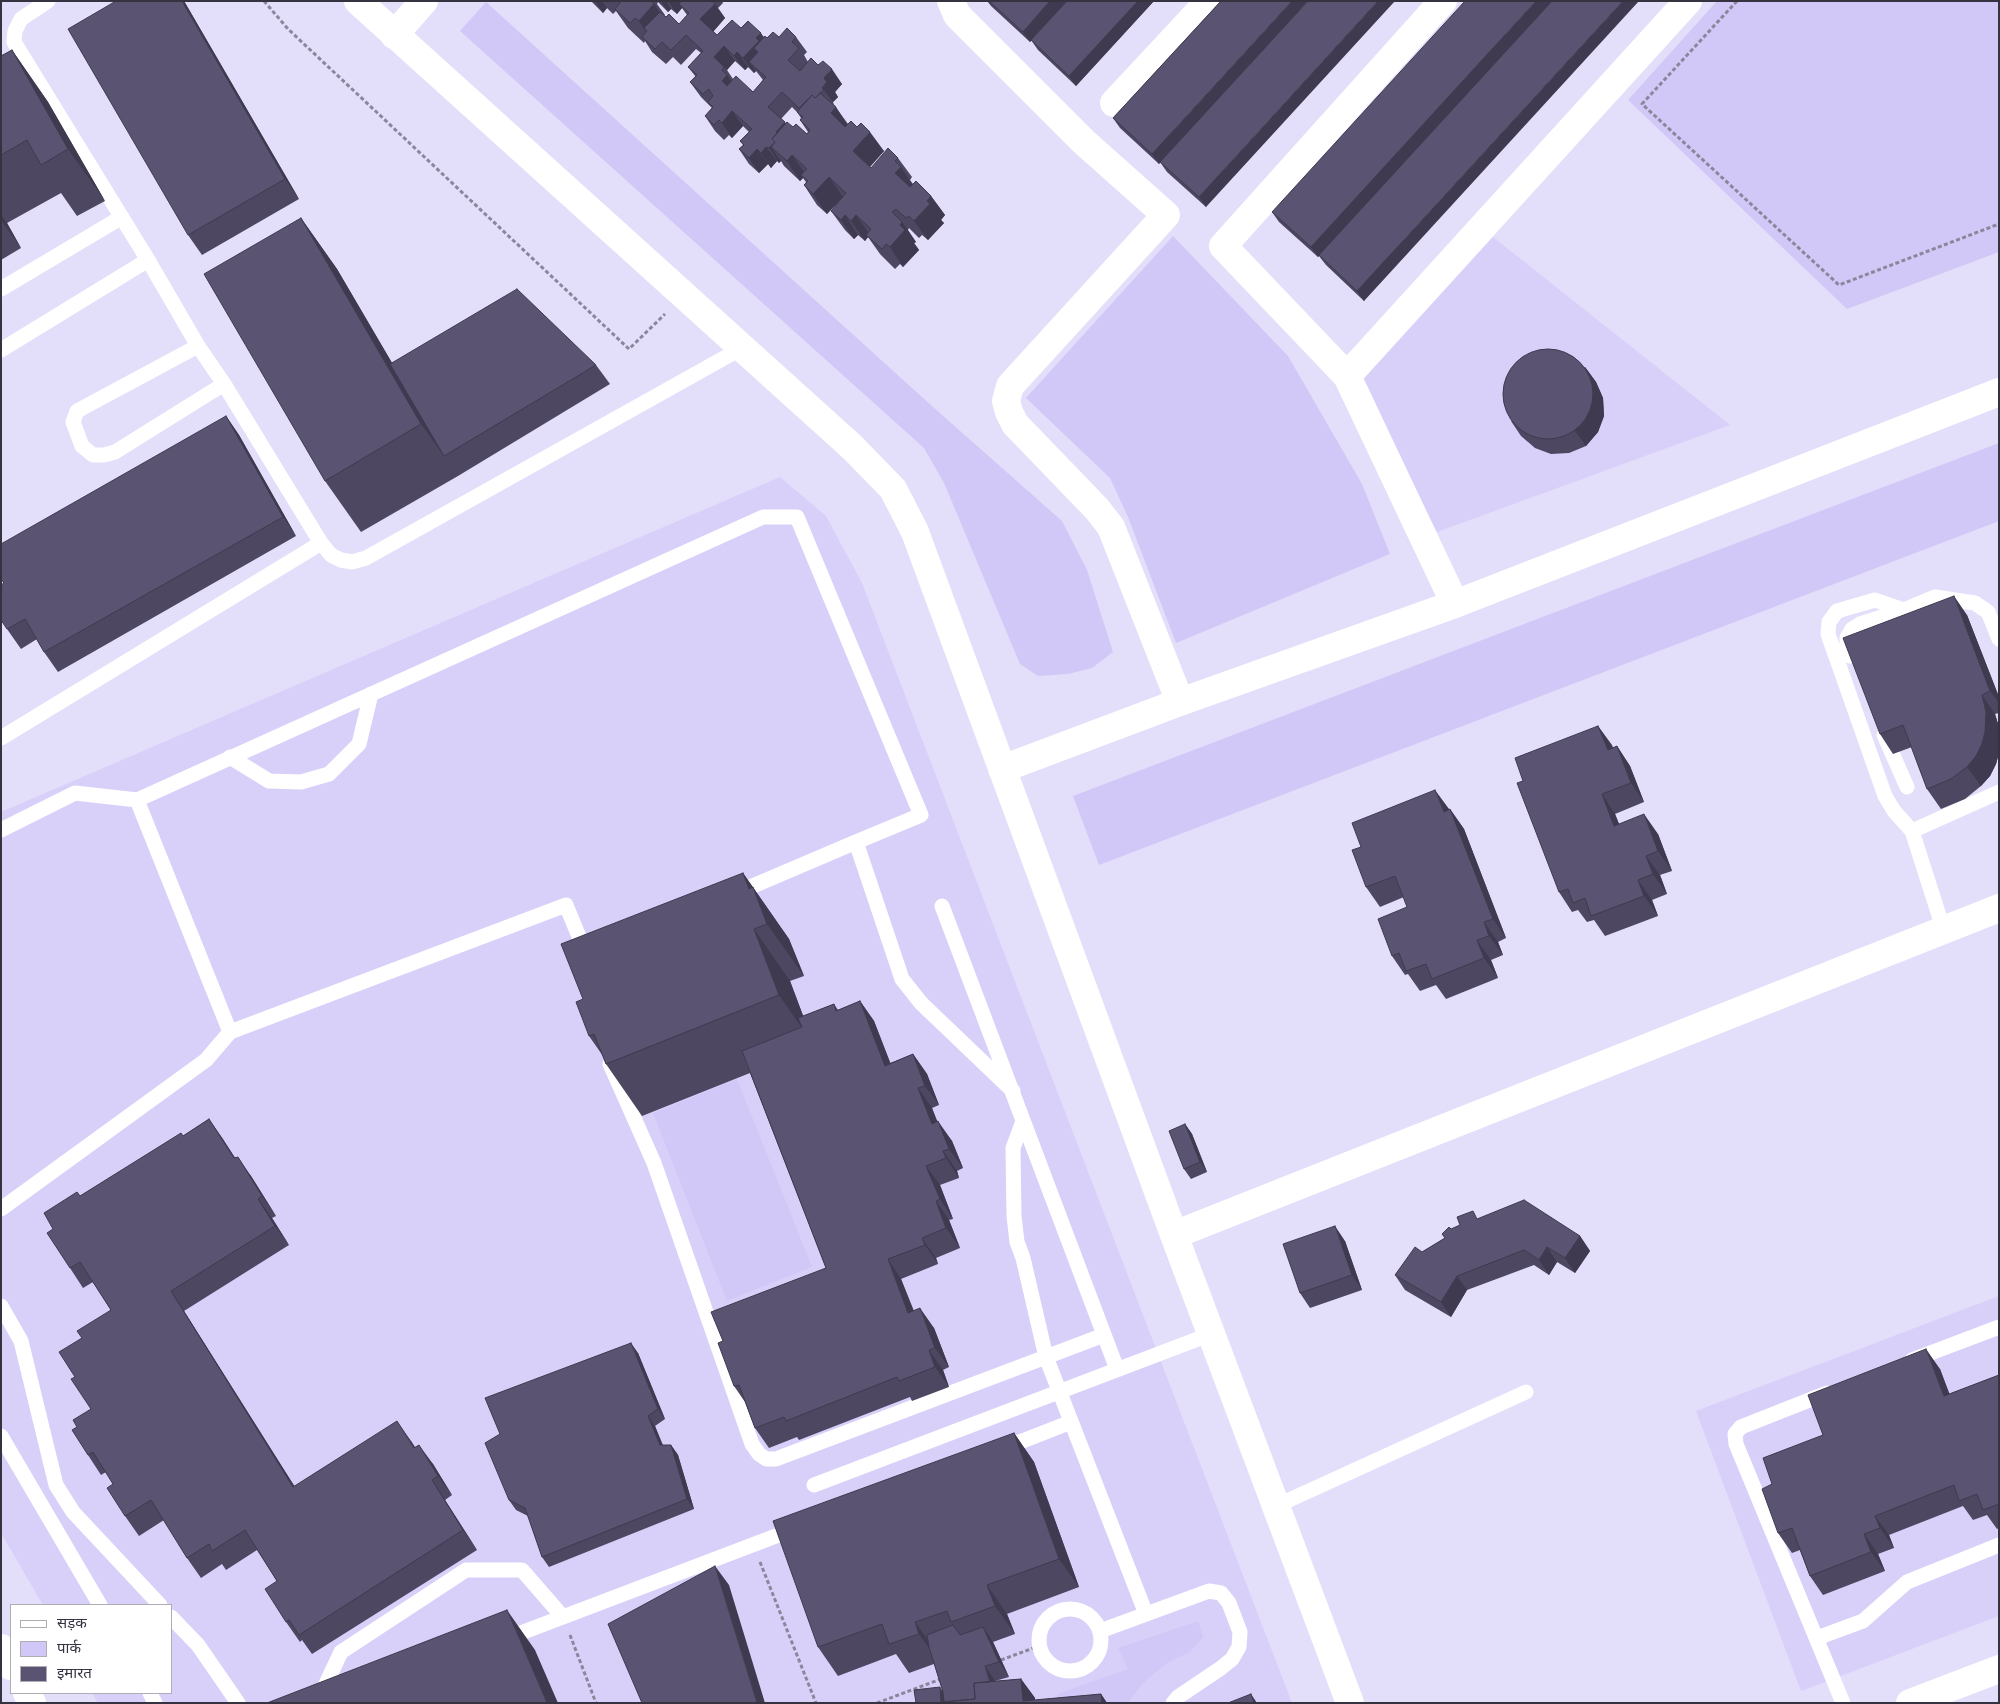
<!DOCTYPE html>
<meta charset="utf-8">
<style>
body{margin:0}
#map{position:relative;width:2000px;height:1704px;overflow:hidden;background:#e3defa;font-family:Montserrat,"Noto Sans Devanagari",sans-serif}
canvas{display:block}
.frame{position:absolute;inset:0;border:2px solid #363341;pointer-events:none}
.legend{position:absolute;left:10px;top:1604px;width:162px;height:90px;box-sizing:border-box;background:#fff;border:1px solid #afadb3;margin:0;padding:6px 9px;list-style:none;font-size:15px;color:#363341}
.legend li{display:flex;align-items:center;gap:10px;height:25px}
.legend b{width:25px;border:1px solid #afadb3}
</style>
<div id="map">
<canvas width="2000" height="1704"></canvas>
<div class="frame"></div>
<ul class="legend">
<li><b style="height:6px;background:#fff"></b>सड़क</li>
<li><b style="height:14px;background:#d2c8f7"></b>पार्क</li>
<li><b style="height:14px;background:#5a5371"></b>इमारत</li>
</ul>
</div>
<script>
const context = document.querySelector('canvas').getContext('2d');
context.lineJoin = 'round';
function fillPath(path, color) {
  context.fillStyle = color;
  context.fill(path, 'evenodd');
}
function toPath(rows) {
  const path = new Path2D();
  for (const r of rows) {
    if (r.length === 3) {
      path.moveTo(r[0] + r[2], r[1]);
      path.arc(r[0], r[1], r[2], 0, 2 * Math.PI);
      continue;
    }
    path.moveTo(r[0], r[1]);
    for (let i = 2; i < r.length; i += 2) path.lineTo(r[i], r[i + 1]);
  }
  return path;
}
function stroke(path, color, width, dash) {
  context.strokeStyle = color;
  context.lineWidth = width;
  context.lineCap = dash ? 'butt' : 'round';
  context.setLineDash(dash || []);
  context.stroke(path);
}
fillPath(toPath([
 [1493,237,1730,425,1437,532,1357,386],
 [780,477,826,516,862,583,1292,1703,98,1703,92,1693,171,1693,171,1605,43,1605,1,1533,1,812],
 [1999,1296,1999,1616,1801,1691,1696,1411]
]), '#d9d0fa');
fillPath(toPath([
 [1717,1,1999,1,1999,252,1847,309,1628,100],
 [486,2,933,407,1062,521,1087,570,1113,652,1092,668,1068,674,1038,676,1020,664,944,483,924,448,460,31],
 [1173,236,1288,356,1362,484,1390,554,1176,643,1128,517,1110,478,1026,398],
 [1999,443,1999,521,1099,865,1073,796],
 [737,1079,812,1267,727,1301,653,1113],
 [1198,1621,1203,1637,1190,1652,1167,1663,1143,1683,1128,1703,1057,1703,1057,1694,1128,1669,1118,1648]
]), '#d2c8f7');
stroke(toPath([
 [264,1,288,29,629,349,665,314],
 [1737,1,1642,104,1839,285,1999,224],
 [760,1562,816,1703],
 [570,1635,596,1703],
 [1001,1660,1039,1646],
 [877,1703,941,1679]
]), '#8a869b', 3, [4, 2.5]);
stroke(toPath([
 [48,1,21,19,15,31,14,42,148,260,198,346,224,384,321,543,331,555,341,560,352,562,366,558,742,348],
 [1,289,122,217],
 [198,346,77,411,73,422,82,446,93,455,104,455,115,452,224,384],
 [1,350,148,260],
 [1904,610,1875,600,1837,611,1829,622,1828,634,1885,796,1894,811,1912,831,1943,928],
 [1850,656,1847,648,1847,638,1852,629,1860,624,1904,610,1935,597,1975,603,1988,612,1999,639],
 [1884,735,1907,787],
 [1,738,321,543],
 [230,757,269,781,301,782,329,774,359,744,371,694],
 [1,830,75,793,137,800],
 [1912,831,1999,792],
 [734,894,856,842],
 [942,906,1117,1369],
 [230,1032,137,800,763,517,797,517,921,815,856,842,902,979,921,1003,1013,1091],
 [610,1064,654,1163,752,1444,759,1454,766,1459,776,1459,1104,1335],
 [1023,1121,1013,1148,1014,1216,1017,1242,1023,1258,1046,1357,1146,1614],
 [1,1209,206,1060,230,1032,566,905,587,956],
 [1,1306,21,1341,56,1485,73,1512,160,1605],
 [1912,1360,1999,1327],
 [1827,1393,1741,1427,1735,1434,1736,1444,1843,1703],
 [1,1436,100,1605],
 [1002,1449,1071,1422],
 [814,1485,1211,1334],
 [1276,1506,1526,1392],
 [1070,1640,31],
 [171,1617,198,1645,238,1703],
 [1100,1631,1209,1591,1221,1593,1229,1603,1240,1632,1239,1647,1232,1659,1221,1668,1178,1697,1173,1703],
 [1817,1638,1863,1621,1907,1582,1999,1545],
 [505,1639,797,1528],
 [150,1693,155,1703],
 [317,1703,341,1652,466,1570,522,1570,562,1616]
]), '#fff', 15);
stroke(toPath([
 [358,1,852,447,893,489,915,532,1174,1235,1350,1703],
 [951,1,957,15,1084,142,1166,215,1010,386,1006,401,1009,412,1015,424,1097,509,1111,527,1180,702],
 [1443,1,1223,246,1347,376,1455,604],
 [394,35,424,1],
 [1114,103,1209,1],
 [1347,376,1688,1],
 [1002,769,1180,702,1455,604,1999,392],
 [1174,1235,1999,908]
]), '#fff', 28);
stroke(toPath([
 [1,1648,11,1666],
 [27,1693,32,1703],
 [1910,1703,1999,1669]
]), '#fff', 28);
fillPath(toPath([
 [184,1,299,199,202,255,188,235],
 [591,1,722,1,723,3,718,8,725,18,713,32,717,35,741,28,767,38,796,37,807,52,804,55,808,62,818,65,842,84,835,92,838,97,833,102,834,105,848,124,884,151,870,167,871,168,898,158,912,177,910,180,913,184,931,196,945,215,941,220,944,223,928,240,922,235,919,238,909,228,908,230,916,242,914,243,919,250,903,267,900,264,895,269,880,254,868,237,865,241,858,235,854,239,845,230,831,211,843,197,827,214,817,205,804,185,806,182,803,178,800,181,784,166,781,161,779,163,777,161,771,168,768,164,759,173,749,164,739,149,743,145,740,141,749,132,743,126,732,138,729,135,724,140,715,131,705,116,712,108,701,97,690,82,696,77,688,67,701,53,696,49,681,65,673,57,666,64,652,52,645,41,644,43,628,28,616,11,613,14,607,8,603,13],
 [658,2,668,12,671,9,677,14,682,8,687,15,679,24,664,16,665,15,657,4],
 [735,61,745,70,748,67,754,73,756,71,763,80,753,92,733,79,727,70],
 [792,107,797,112,801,118,800,120,808,132,807,134,786,124,781,119],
 [987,1,1067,1,1030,42,991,6],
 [1067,1,1154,1,1076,86,1038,50,1031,40],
 [1221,1,1159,164,1120,128,1113,118],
 [1308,1,1206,207,1167,172,1160,162],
 [1552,1,1364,301,1326,265,1319,256,1318,257,1279,222,1272,212],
 [12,50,48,102,105,201,77,216,61,193,7,223,21,248,1,260,1,56],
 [301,218,337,269,392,363,596,365,610,384,458,476,361,532,325,481],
 [1585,367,1596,382,1603,398,1604,416,1598,432,1586,446,1569,453,1551,454,1535,448,1521,436,1511,421],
 [226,416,239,435,296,536,58,672,44,652,37,639,21,649,7,629],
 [1967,615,1999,697,1999,713,1995,714,1999,727,1999,753,1996,764,1990,776,1981,786,1965,799,1941,809,1927,789,1912,747,1893,754,1880,734],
 [1598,726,1613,748,1617,746,1630,766,1644,802,1615,814,1619,824,1658,834,1672,871,1660,875,1667,894,1652,900,1658,916,1605,936,1594,920,1587,922,1578,910,1572,912,1559,892,1523,781],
 [1450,809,1464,829,1506,938,1498,942,1503,955,1491,960,1498,978,1446,999,1436,985,1420,991,1408,974,1405,975,1392,956,1407,907,1404,897,1380,907,1366,887,1361,847],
 [743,873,789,939,804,976,790,981,803,1016,834,1004,838,1010,860,1001,874,1021,890,1063,913,1054,927,1074,939,1105,932,1108,937,1122,952,1141,963,1168,957,1171,959,1178,940,1185,953,1219,949,1220,960,1248,936,1258,938,1264,901,1279,914,1311,934,1328,949,1367,943,1370,949,1387,912,1401,910,1397,799,1440,797,1437,769,1448,755,1428,745,1402,734,1386,723,1341,826,1268,750,1073,642,1116,606,1064,603,1056,589,1036,583,999],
 [209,1119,235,1158,251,1176,276,1216,272,1218,289,1245,184,1311,294,1486,411,1441,415,1447,433,1464,452,1495,445,1500,477,1550,312,1654,302,1640,300,1642,286,1622,277,1581,257,1550,226,1570,222,1564,201,1578,187,1558,164,1520,139,1536,125,1516,113,1484,106,1472,101,1475,88,1455,77,1427,91,1409,75,1377,82,1338,111,1310,93,1282,83,1288,70,1268,53,1229,80,1196,183,1136],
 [1185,1124,1192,1134,1207,1172,1191,1179,1184,1169],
 [1478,1219,1580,1236,1590,1251,1575,1273,1557,1262,1549,1275,1534,1265,1467,1290,1451,1317,1405,1290,1395,1275,1422,1252,1445,1238,1451,1229],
 [1345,1241,1362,1290,1310,1308,1300,1293],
 [638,1353,665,1419,655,1426,663,1445,671,1445,678,1455,694,1509,549,1567,542,1557,528,1516,516,1510,509,1500],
 [1940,1369,1949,1394,1999,1375,1999,1528,1997,1529,1987,1515,1973,1520,1963,1506,1889,1535,1894,1548,1878,1554,1885,1571,1823,1595,1810,1576,1800,1550,1792,1553,1778,1533,1823,1435],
 [1014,1433,1034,1462,1079,1587,1007,1614,1015,1634,993,1642,1009,1677,995,1681,1021,1679,1035,1698,1035,1700,1101,1694,1107,1703,916,1703,943,1692,934,1664,909,1673,896,1654,838,1676,818,1647]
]), '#4d4761');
fillPath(toPath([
 [182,1,184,1,299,199,285,179],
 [595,1,602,1,607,8,603,13],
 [661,1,666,1,671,9,668,12],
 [668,1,681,1,679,4,682,8,677,14],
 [1050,1,1067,1,1030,42,1023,32],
 [1138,1,1154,1,1076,86,1069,76],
 [1292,1,1308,1,1159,164,1152,154],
 [1378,1,1395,1,1206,207,1199,197],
 [1536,1,1552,1,1318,257,1311,247],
 [1623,1,1639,1,1364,301,1357,291],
 [654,4,667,24,647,31,644,28,652,41,639,21],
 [715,4,725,18,711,34,700,19],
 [761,33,771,48,758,52,754,48,764,62,749,62,756,71,754,73,743,58,756,38],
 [724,46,735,61,727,70,714,57],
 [12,50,48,102,105,201,68,149],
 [737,52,748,67,745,70,734,56],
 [832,69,842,84,835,92,838,97,833,102,824,90,822,88,824,78],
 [727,75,737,90,732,96,722,81],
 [836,107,849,127,844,133,831,113],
 [732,111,743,126,732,138,722,123],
 [785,122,795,137,787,146,776,132],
 [870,132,884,151,867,170,853,151],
 [775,142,771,147,781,161,779,163,769,148],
 [766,147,777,161,771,168,761,153],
 [757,149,768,164,759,173,749,158],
 [792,155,806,175,801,175,803,178,800,181,787,161],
 [901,167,914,187,909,193,895,173],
 [829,177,843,197,827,214,813,194],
 [931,196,945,215,941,220,944,223,928,240,914,221,927,201],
 [1,215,7,223,21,248,1,220],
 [845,215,858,235,854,239,841,220],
 [856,215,870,235,866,235,868,237,865,241,851,221],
 [301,218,337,269,446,455,444,456,421,424],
 [902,222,916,242,914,243,919,250,903,267,890,247,900,225],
 [1585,367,1596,382,1603,398,1604,416,1598,432,1586,446,1575,431],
 [226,416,239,435,296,536,283,517],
 [1954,596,1967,615,1999,697,1999,703,1990,691],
 [1982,695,1995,714,1999,727,1999,753,1996,764,1990,776,1981,786,1967,767],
 [1598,726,1612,745,1621,769,1608,750],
 [1617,746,1630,766,1644,802,1631,783],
 [1435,790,1449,809,1458,832,1444,812],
 [1602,794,1615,814,1628,846,1614,826],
 [1450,809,1464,829,1506,938,1493,919],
 [1644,814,1658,834,1672,871,1658,851],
 [1646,856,1660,875,1667,894,1653,874],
 [743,873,789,939,804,976,767,924,749,889],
 [1638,880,1652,900,1658,916,1644,896],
 [1484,922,1498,942,1503,955,1489,936],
 [754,929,790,981,815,1047,779,995],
 [1477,940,1491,960,1498,978,1484,958],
 [860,1001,874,1021,899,1085,885,1066],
 [913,1054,927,1074,939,1105,925,1086],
 [918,1088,932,1108,946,1143,932,1124],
 [209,1119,223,1139,248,1178,234,1158],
 [938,1121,952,1141,963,1168,949,1149],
 [1185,1124,1192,1134,1207,1172,1200,1162],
 [943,1151,957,1171,959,1178,946,1158],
 [238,1157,251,1176,276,1216,262,1196],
 [926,1166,940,1185,953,1219,940,1199],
 [258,1199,272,1218,289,1245,275,1226],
 [936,1201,949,1220,960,1248,946,1228],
 [1335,1226,1345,1241,1362,1290,1352,1275],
 [1580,1236,1590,1251,1575,1273,1565,1258],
 [922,1238,936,1258,938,1264,925,1245],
 [1547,1247,1557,1262,1549,1275,1539,1260],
 [888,1259,901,1279,922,1333,908,1313],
 [1457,1276,1467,1290,1451,1317,1441,1302],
 [171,1291,184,1311,307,1506,293,1487],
 [920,1308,934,1328,949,1367,935,1348],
 [631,1343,638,1353,665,1419,658,1409],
 [1926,1349,1940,1369,1958,1416,1944,1396],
 [929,1350,943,1370,949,1387,935,1367],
 [648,1416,655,1426,666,1455,660,1445],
 [397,1421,411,1441,427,1468,414,1448],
 [1014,1433,1034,1462,1079,1587,1059,1559],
 [419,1445,433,1464,452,1495,438,1476],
 [671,1445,678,1455,694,1509,687,1499],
 [432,1480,445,1500,477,1550,463,1530],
 [1875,1516,1889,1535,1894,1548,1880,1528],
 [1864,1534,1878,1554,1885,1571,1871,1552],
 [715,1566,729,1585,765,1703,757,1703],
 [987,1585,1007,1614,1015,1634,995,1606],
 [507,1610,535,1650,558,1703,547,1703],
 [915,1622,935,1650,939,1662,919,1634],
 [983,1627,993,1642,1009,1677,999,1662],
 [985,1666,995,1681,1002,1701,992,1686],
 [1021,1679,1035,1698,1035,1703,1023,1701],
 [940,1687,950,1703,941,1703],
 [1101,1694,1107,1703,1102,1703],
 [1251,1694,1257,1703,1254,1703]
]), '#3f3a4f');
const building = toPath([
 [116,1,182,1,285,179,188,235,68,29,116,1],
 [619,1,651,1,654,4,639,21,635,18,630,23,615,9,620,3,619,1],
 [681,1,712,1,715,4,700,19,717,35,732,20,741,28,748,21,761,33,756,38,759,41,743,58,737,52,734,56,724,46,714,57,724,67,722,70,727,75,722,81,727,86,736,76,753,92,766,77,749,62,758,52,754,48,765,36,767,38,773,32,779,37,787,28,796,37,792,42,799,48,788,60,800,71,811,58,818,65,823,61,832,69,824,78,827,82,822,88,824,90,815,98,812,95,799,108,782,92,768,107,785,122,776,132,777,133,772,139,775,142,769,148,766,147,761,153,757,149,749,158,739,149,744,145,740,141,752,129,732,111,722,123,719,120,714,125,705,116,713,107,708,102,713,96,709,89,703,94,690,82,697,75,688,67,703,51,686,35,671,50,662,42,655,49,642,37,647,31,644,28,660,12,666,17,669,14,679,24,689,13,679,4,681,1],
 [989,1,1050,1,1023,32,989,1],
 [1067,1,1138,1,1069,76,1031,40,1067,1],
 [1221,1,1292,1,1152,154,1113,118,1221,1],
 [1308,1,1378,1,1199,197,1160,162,1308,1],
 [1465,1,1536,1,1311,247,1272,212,1465,1],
 [1552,1,1623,1,1357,291,1319,255,1552,1],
 [12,50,68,149,41,165,27,140,1,155,1,56,12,50],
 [820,93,836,107,831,113,845,127,851,121,857,127,861,123,870,132,853,151,871,168,888,148,898,158,895,161,901,167,895,173,910,187,916,181,931,196,927,201,930,204,914,221,909,216,906,218,896,209,892,212,902,222,900,225,905,230,890,247,886,244,882,249,866,235,871,229,856,215,851,221,845,215,841,220,831,211,846,193,829,177,813,194,804,185,808,181,801,175,807,169,792,155,787,161,771,147,775,142,772,139,787,122,793,127,796,124,807,134,810,130,800,120,803,117,797,112,812,95,815,98,820,93],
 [301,218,421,424,325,481,204,274,301,218],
 [517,289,596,365,444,456,390,364,517,289],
 [1548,394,45],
 [226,416,283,517,44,652,25,619,7,629,1,620,1,585,4,583,1,579,1,544,226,416],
 [1954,596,1990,691,1982,695,1986,712,1985,732,1982,744,1976,756,1967,767,1951,779,1927,789,1903,725,1880,734,1843,638,1954,596],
 [1598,726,1608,750,1617,746,1631,783,1602,794,1614,826,1644,814,1658,851,1646,856,1653,874,1638,880,1644,896,1591,916,1585,898,1573,903,1568,889,1559,892,1517,783,1523,781,1515,758,1598,726],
 [1435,790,1444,812,1450,809,1493,919,1484,922,1489,936,1477,940,1484,958,1432,979,1426,964,1406,971,1399,953,1392,956,1378,919,1407,907,1395,876,1366,887,1352,850,1361,847,1352,823,1435,790],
 [743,873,749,889,753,887,767,924,754,929,779,995,606,1064,594,1034,589,1036,576,1002,583,999,561,944,743,873],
 [860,1001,885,1066,913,1054,925,1086,918,1088,932,1124,938,1121,949,1149,943,1151,946,1158,926,1166,940,1199,936,1201,946,1228,922,1238,925,1245,888,1259,908,1313,920,1308,935,1348,929,1350,935,1367,899,1381,897,1377,786,1421,784,1417,755,1428,739,1385,734,1386,718,1343,723,1341,711,1312,826,1268,742,1051,802,1027,798,1018,834,1004,836,1011,860,1001],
 [209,1119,234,1158,238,1157,262,1196,258,1199,275,1226,171,1291,293,1487,397,1421,414,1448,419,1445,438,1476,432,1480,463,1530,299,1635,289,1620,286,1622,265,1589,277,1581,245,1530,212,1551,209,1544,187,1558,151,1500,125,1516,107,1488,113,1484,93,1452,88,1455,72,1430,77,1427,73,1420,91,1409,71,1379,75,1377,59,1352,82,1338,77,1331,111,1310,80,1262,70,1268,47,1233,53,1229,44,1213,77,1192,80,1196,181,1133,183,1136,209,1119],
 [1185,1124,1200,1162,1184,1169,1169,1131,1185,1124],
 [1524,1200,1580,1236,1565,1258,1547,1247,1539,1260,1524,1250,1457,1276,1441,1302,1395,1275,1415,1247,1422,1252,1445,1238,1442,1234,1449,1227,1451,1229,1460,1225,1457,1217,1473,1211,1477,1219,1524,1200],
 [1335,1226,1352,1275,1300,1293,1283,1244,1335,1226],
 [631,1343,658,1409,648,1416,660,1445,671,1445,687,1499,542,1557,525,1508,509,1500,485,1443,500,1434,485,1398,631,1343],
 [1926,1349,1944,1396,1999,1375,1999,1504,1983,1510,1977,1494,1959,1501,1954,1485,1875,1516,1880,1528,1864,1534,1871,1552,1810,1576,1792,1528,1778,1533,1762,1489,1772,1484,1763,1458,1823,1435,1808,1395,1926,1349],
 [1014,1433,1059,1559,987,1585,995,1606,951,1622,947,1611,915,1622,919,1634,889,1644,882,1624,818,1647,773,1521,1014,1433],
 [715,1566,757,1703,642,1703,608,1624,715,1566],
 [507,1610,547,1703,267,1703,507,1610],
 [953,1625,960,1635,983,1627,999,1662,985,1666,990,1682,974,1683,975,1699,944,1702,943,1692,929,1647,927,1635,953,1625],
 [1021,1679,1023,1701,1101,1694,1102,1703,916,1703,914,1690,940,1687,941,1702,975,1699,974,1683,1021,1679],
 [1251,1694,1254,1703,1228,1703,1251,1694]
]);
fillPath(building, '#5a5371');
stroke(building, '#3f3a4f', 1);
</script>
